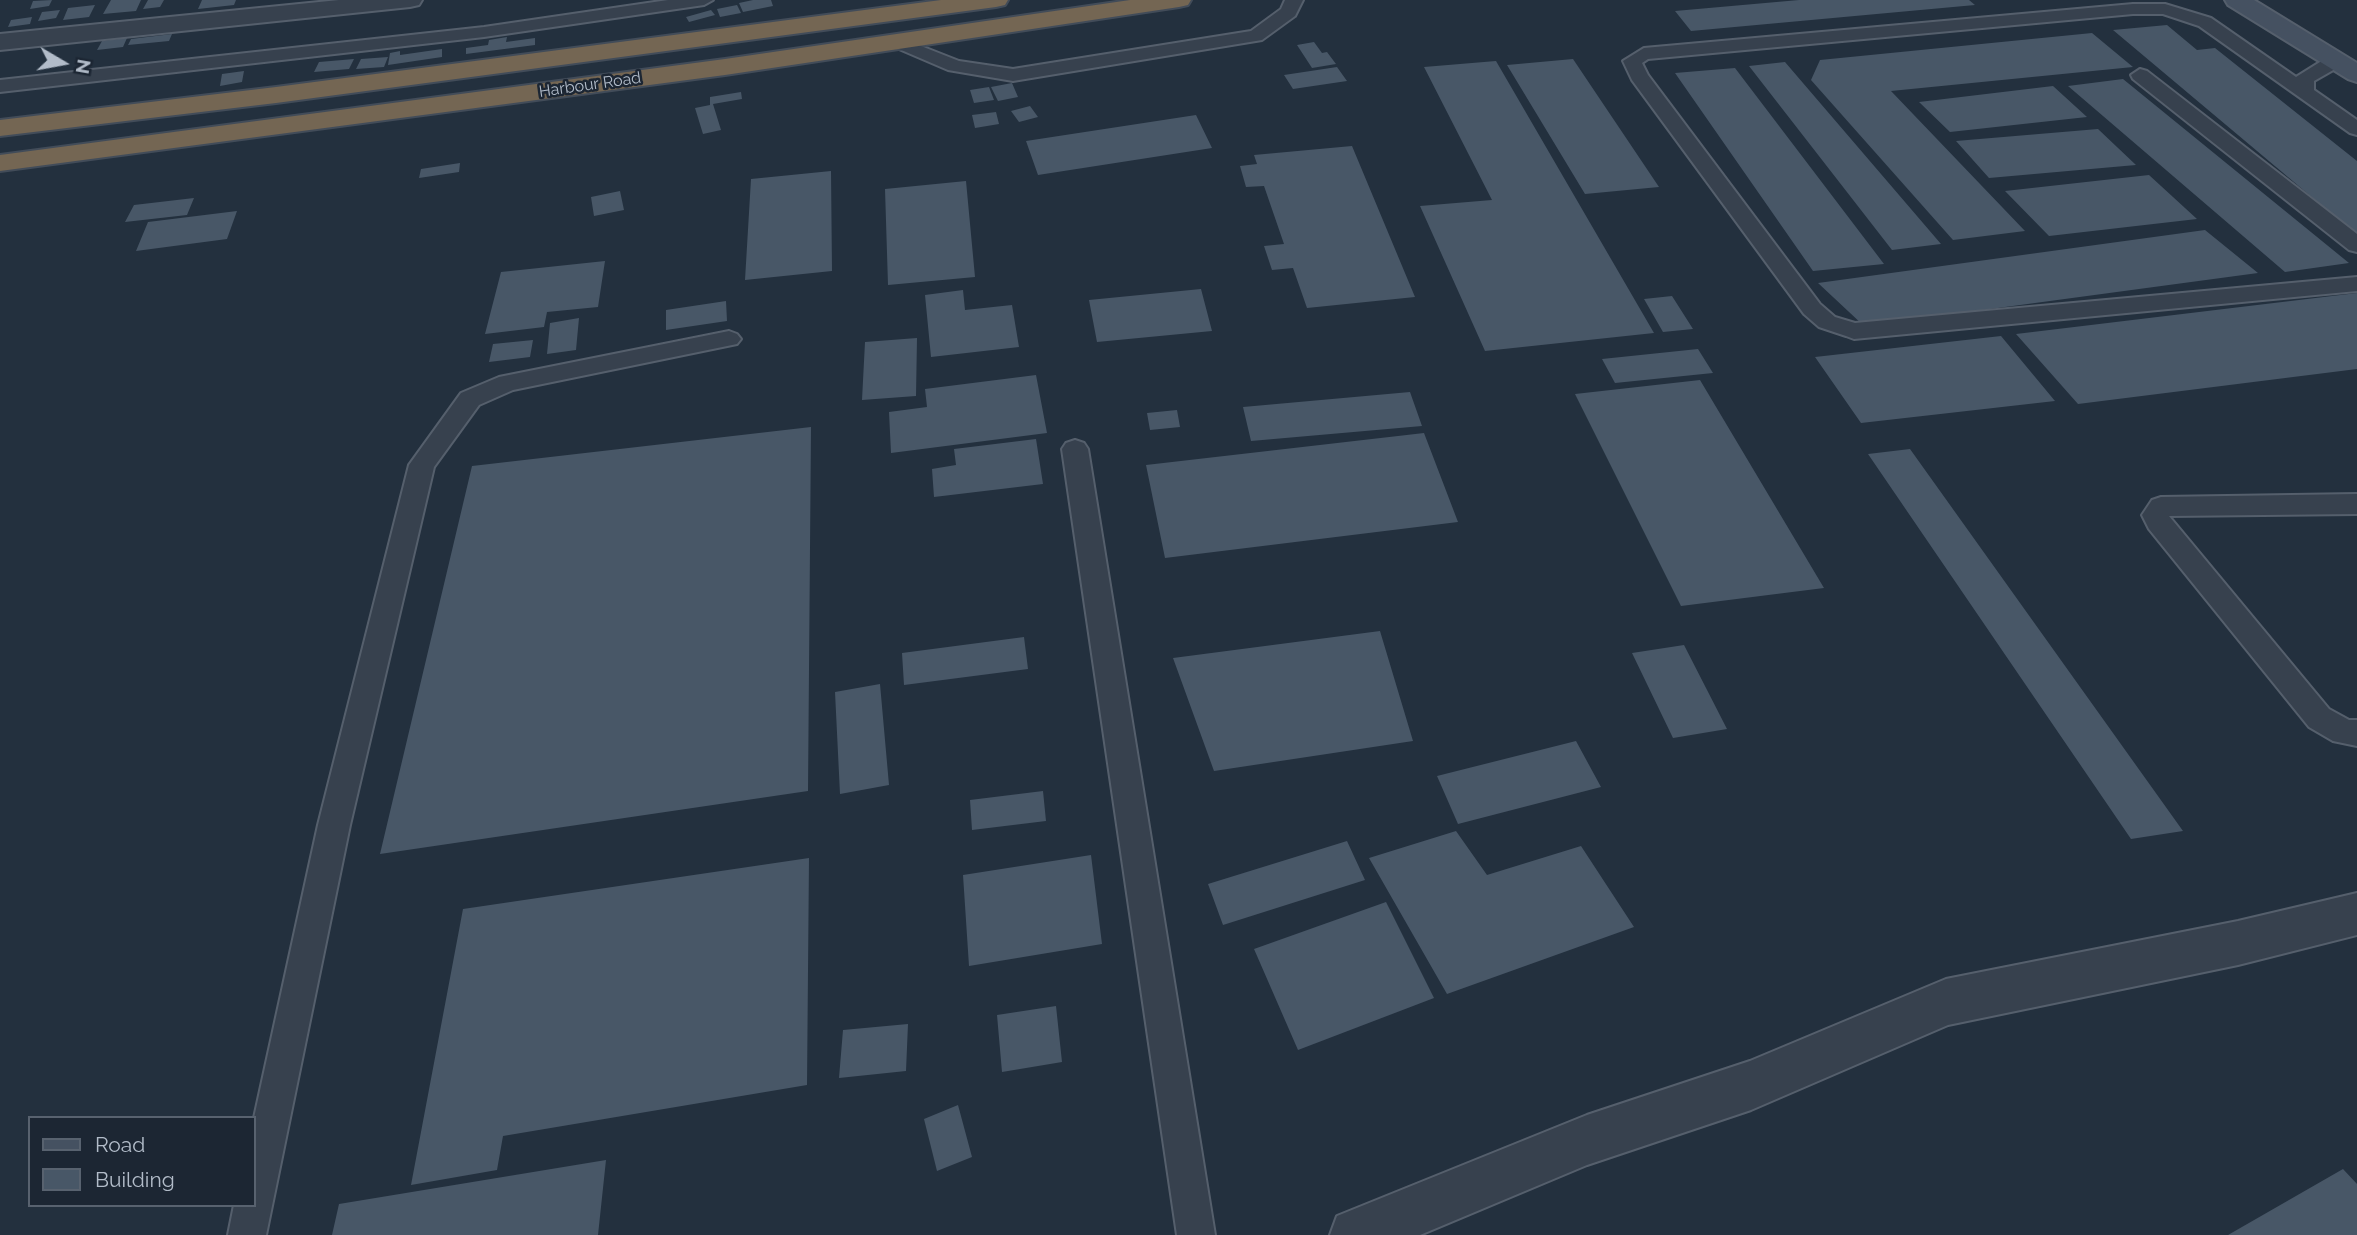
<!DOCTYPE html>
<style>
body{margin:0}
#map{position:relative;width:2357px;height:1235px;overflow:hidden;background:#23303e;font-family:Raleway,sans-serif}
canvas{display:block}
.legend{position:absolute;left:28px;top:1116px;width:228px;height:91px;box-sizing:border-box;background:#1c2633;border:2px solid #58626f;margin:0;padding:9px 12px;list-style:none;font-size:21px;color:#b2bcc9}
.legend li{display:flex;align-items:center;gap:14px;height:35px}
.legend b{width:35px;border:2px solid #58626f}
.north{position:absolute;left:28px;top:28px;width:70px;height:70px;-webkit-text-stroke:5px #1c2633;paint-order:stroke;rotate:100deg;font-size:19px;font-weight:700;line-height:28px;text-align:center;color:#b2bcc9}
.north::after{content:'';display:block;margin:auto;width:24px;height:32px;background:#b2bcc9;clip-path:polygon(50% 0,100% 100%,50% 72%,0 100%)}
</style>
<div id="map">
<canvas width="2357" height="1235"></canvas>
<ul class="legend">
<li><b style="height:9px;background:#455161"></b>Road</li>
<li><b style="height:19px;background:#485767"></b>Building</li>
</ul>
<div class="north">N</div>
</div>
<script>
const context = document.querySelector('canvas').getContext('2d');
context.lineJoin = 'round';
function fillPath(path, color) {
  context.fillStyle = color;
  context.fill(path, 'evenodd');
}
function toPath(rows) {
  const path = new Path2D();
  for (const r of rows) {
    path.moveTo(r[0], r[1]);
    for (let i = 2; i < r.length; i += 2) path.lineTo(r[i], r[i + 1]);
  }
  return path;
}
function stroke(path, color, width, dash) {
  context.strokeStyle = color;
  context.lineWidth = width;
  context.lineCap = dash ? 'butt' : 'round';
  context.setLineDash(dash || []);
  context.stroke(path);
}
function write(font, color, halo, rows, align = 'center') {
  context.font = font + ' Raleway,sans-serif';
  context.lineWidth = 5;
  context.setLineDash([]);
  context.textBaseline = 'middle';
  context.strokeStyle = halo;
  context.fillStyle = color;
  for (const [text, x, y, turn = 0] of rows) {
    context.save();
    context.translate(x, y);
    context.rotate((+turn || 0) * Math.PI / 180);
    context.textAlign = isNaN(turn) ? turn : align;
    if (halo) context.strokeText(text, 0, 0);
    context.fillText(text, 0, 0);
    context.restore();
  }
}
fillPath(toPath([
 [52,0,49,6,30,9,33,1],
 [111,0,141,0,136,11,103,14],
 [148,0,164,0,160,7,143,9],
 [202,0,236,0,234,5,198,9],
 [753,0,771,0,773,6,743,12,739,3],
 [1799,0,1969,0,1975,5,1691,31,1675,11],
 [95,5,89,17,63,20,68,8],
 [737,5,741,13,720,17,717,9],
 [60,10,56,18,38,21,42,12],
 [711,10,715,15,689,22,686,17],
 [32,17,30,24,8,27,11,20],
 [2167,25,2197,50,2215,48,2357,161,2357,235,2113,30],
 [2092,33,2133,67,1891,91,2025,231,1953,240,1811,80,1820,60],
 [172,34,169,41,128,45,131,39],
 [507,37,506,42,535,38,535,45,466,54,466,48,488,45,489,40],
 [127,38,123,47,97,50,102,41],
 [1314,42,1322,53,1327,52,1336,64,1312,68,1297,45],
 [442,49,442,57,388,65,390,53,400,51,400,55],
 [388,57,384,67,356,69,361,59],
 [354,59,349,69,314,72,319,62],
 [1573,59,1659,187,1585,194,1507,65],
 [1496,61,1654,333,1485,351,1420,206,1492,200,1424,67],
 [1785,62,1941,244,1892,250,1749,66],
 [1337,67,1347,81,1293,89,1284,75],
 [1735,68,1884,264,1813,271,1675,73],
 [244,71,242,82,220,86,222,74],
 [2123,79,2349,263,2285,272,2068,86],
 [1012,83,1018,97,998,101,991,87],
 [2053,86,2087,117,1950,132,1919,102],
 [989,87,994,100,974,103,970,90],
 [741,92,742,99,713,104,721,130,703,134,695,108,710,105,710,97],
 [1030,106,1038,117,1019,122,1011,111],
 [996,112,999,124,975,128,972,115],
 [1196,115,1212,148,1038,175,1026,141],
 [2098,129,2136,165,1989,178,1956,141],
 [1352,146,1415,297,1307,308,1293,268,1272,270,1264,246,1284,244,1264,186,1246,187,1240,166,1257,164,1254,155],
 [460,163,459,172,419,178,421,169],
 [831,171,832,271,745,280,751,179],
 [2149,175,2197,219,2049,236,2005,191],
 [966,181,975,277,888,285,885,189],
 [620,191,624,210,594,216,591,197],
 [194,198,187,215,125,222,134,205],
 [237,211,227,239,136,251,148,222],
 [2205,230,2258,273,1864,326,1818,283],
 [605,261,598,307,547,312,544,327,485,334,501,272],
 [1201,289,1212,331,1097,342,1089,300],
 [963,290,965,310,1012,305,1019,347,931,357,925,295],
 [2357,293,2357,369,2078,404,2016,334],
 [1672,296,1693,329,1663,332,1644,299],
 [726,301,727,321,666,330,666,310],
 [579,318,576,350,547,354,550,323],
 [2001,336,2055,401,1861,423,1815,357],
 [917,338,916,396,862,400,865,342],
 [533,340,530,357,489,362,493,344],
 [1698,349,1713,373,1615,383,1602,359],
 [1036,375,1047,433,891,453,889,412,927,407,925,389],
 [1700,380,1824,588,1681,606,1575,394],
 [1410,392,1422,426,1251,441,1243,407],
 [1177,410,1180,427,1150,430,1147,413],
 [811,427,808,791,380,854,472,466],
 [1424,433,1458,522,1165,558,1146,465],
 [1036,439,1043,484,934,497,932,469,956,465,954,449],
 [1910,449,2183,831,2131,839,1868,454],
 [1380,631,1413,741,1214,771,1173,658],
 [1024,637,1028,669,904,685,902,653],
 [1684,645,1727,729,1673,738,1632,653],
 [880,684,889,785,840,794,835,692],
 [1576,741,1601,787,1458,824,1437,776],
 [1043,791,1046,821,972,830,970,800],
 [1456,831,1487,875,1581,846,1634,927,1447,994,1369,858],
 [1347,841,1365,880,1223,925,1208,884],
 [1091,855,1102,944,969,966,963,875],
 [809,858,807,1085,503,1136,497,1170,411,1185,463,909],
 [1386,902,1434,998,1298,1050,1254,949],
 [1056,1006,1062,1062,1002,1072,997,1015],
 [908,1024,906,1071,839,1078,843,1030],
 [958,1105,972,1157,937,1171,924,1119],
 [606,1160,598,1235,332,1235,339,1204],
 [2343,1169,2357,1184,2357,1235,2228,1235]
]), '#485767');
const lane = toPath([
 [668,0,713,0,704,5,484,37,0,92,0,80,484,27,668,0],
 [1285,0,1303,0,1295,16,1262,40,1013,81,948,70,892,46,889,42,898,37,959,61,1013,69,1251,31,1281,9,1285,0],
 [2133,4,2165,4,2211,18,2296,77,2328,57,2342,57,2344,61,2342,65,2314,81,2314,90,2357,120,2357,135,2350,133,2199,26,2163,14,2133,14,1648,59,1642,63,1648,75,1820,304,1835,317,1855,323,2357,277,2357,291,1854,339,1846,336,1819,327,1804,314,1632,80,1623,61,1644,48,2133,4],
 [2140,69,2147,71,2357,234,2357,252,2349,250,2133,79,2131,75,2140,69],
 [729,331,737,334,741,339,737,344,513,390,479,405,434,467,350,825,266,1235,228,1235,234,1205,254,1205,254,1118,318,825,409,465,461,393,499,377,729,331],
 [1075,440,1084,443,1088,449,1215,1235,1177,1235,1062,449,1066,443,1075,440],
 [2357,494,2357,514,2169,516,2329,709,2349,720,2357,720,2357,746,2333,741,2309,727,2149,529,2142,515,2152,500,2161,497,2357,494]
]);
const street = toPath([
 [339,0,422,0,419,5,410,7,0,50,0,34,339,0],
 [2357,893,2357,935,2238,965,1948,1025,1751,1110,1587,1165,1420,1235,1330,1235,1337,1216,1587,1115,1750,1061,1946,979,2238,921,2357,893]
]);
const secondary = toPath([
 [2225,0,2254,0,2357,63,2357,82,2348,79,2228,5,2225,0]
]);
const highway = toPath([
 [941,0,1008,0,1005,5,996,7,276,103,0,136,0,120,276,87,941,0],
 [1130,0,1191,0,1188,5,1179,7,725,75,0,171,0,155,725,59,1130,0]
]);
stroke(lane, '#555f6c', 4);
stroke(street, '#555f6c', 4);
stroke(secondary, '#555f6c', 4);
stroke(highway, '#424c59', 4);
fillPath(lane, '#37414e');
fillPath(street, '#37414e');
fillPath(secondary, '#455161');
fillPath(highway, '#746653');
write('16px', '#b2bcc9', '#1c2633', [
 ["Harbour Road",590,85,-8]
]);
</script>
